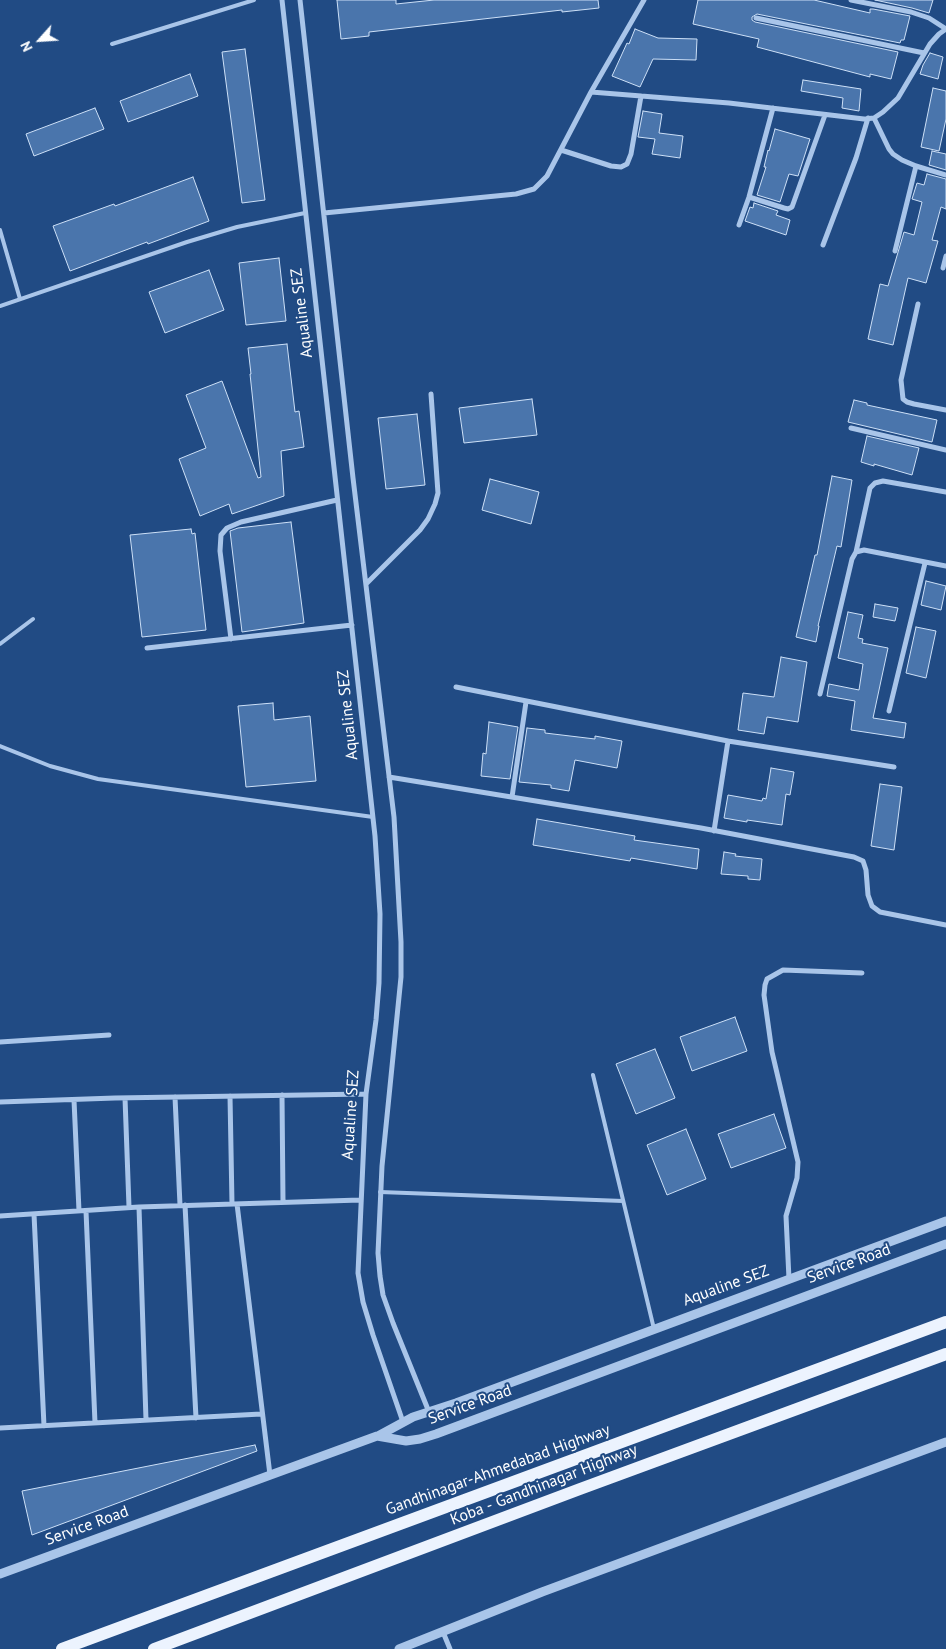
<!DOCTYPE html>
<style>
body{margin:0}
#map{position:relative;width:946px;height:1649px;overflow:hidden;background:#214b84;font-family:"PT Sans",sans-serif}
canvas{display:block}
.north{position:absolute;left:15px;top:15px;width:50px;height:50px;-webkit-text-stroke:4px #214b84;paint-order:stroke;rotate:244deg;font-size:14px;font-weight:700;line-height:20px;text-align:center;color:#fff}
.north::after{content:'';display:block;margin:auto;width:18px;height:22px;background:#fff;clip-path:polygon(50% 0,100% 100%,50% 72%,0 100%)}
</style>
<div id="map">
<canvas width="946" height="1649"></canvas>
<div class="north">N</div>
</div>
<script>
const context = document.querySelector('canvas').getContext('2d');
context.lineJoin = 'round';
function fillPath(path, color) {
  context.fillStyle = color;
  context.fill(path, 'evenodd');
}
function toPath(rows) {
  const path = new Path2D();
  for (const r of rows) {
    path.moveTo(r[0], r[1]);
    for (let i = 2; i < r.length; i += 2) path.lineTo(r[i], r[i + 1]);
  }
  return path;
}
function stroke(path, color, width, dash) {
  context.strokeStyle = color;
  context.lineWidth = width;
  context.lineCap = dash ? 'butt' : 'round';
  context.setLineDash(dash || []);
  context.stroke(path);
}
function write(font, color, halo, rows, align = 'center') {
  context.font = font + ' "PT Sans",sans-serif';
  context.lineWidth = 4;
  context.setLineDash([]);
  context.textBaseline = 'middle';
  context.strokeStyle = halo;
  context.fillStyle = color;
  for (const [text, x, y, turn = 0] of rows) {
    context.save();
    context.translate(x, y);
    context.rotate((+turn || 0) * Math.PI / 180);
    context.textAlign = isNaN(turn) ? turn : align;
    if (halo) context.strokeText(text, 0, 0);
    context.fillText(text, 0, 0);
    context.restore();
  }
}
const building = toPath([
 [337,0,396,0,396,4,434,0,598,0,599,8,562,12,562,10,369,32,369,36,341,39,337,0],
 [698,0,814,0,870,13,870,9,873,9,910,16,904,40,901,40,900,43,757,14,752,17,752,20,755,22,898,52,891,79,870,74,870,77,757,47,759,39,693,24,698,0],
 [875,0,933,0,929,13,912,8,875,0],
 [635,29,658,38,697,39,696,60,653,59,640,87,612,76,627,43,629,44,635,29],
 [245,49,265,200,242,203,222,52,245,49],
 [930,53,943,57,938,79,920,74,923,65,930,53],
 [190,74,198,96,128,122,120,101,190,74],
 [803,80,861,89,859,111,842,108,843,98,801,91,803,80],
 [933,88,946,91,946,119,939,151,921,147,933,88],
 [95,108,104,129,34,156,26,134,95,108],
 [643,111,662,114,659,133,683,136,680,158,652,154,655,139,638,137,643,111],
 [775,129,810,139,798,176,789,174,780,202,757,195,766,167,764,167,768,150,769,151,775,129],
 [932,151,946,154,946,170,929,165,932,151],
 [927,174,946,179,946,209,941,207,932,240,938,241,926,283,908,278,893,345,868,339,880,284,888,286,904,232,914,235,922,202,912,199,917,183,924,185,927,174],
 [193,177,209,221,148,244,147,242,70,271,53,226,114,204,115,206,193,177],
 [754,203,778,211,776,215,790,220,786,235,745,221,750,207,753,208,754,203],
 [279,258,286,321,246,325,239,263,279,258],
 [209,270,224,310,165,333,149,292,209,270],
 [287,344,295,412,299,411,304,447,281,451,284,496,232,514,229,504,200,516,179,459,206,448,186,395,222,381,258,478,261,477,250,374,251,374,248,348,287,344],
 [532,399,537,435,464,443,459,408,532,399],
 [854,400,867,403,867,405,937,420,932,442,848,422,854,400],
 [417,414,425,485,386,489,378,418,417,414],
 [867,436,919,448,912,475,874,464,874,466,861,462,867,436],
 [832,476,852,480,841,547,837,546,818,626,819,626,816,642,796,637,815,555,817,555,832,476],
 [490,479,539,492,531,524,482,510,490,479],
 [291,522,304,623,242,632,230,531,238,528,291,522],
 [191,529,192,534,195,533,206,630,142,637,130,535,191,529],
 [926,581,946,586,941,610,921,605,926,581],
 [875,604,898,608,895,621,873,617,875,604],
 [848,612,863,615,858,638,863,639,862,643,888,648,873,718,906,723,904,738,851,730,855,701,827,696,829,684,859,690,863,664,838,658,848,612],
 [916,627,936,631,926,678,906,673,916,627],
 [781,657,807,662,798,722,767,717,764,734,738,730,743,693,774,697,781,657],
 [273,703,274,720,310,716,316,781,246,787,238,706,273,703],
 [489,722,518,727,510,779,481,776,483,753,486,754,489,722],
 [527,728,545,730,545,733,595,739,595,736,622,741,617,768,575,760,569,791,551,788,551,785,519,782,527,728],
 [771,768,794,772,790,795,786,794,782,825,747,820,747,822,724,818,728,795,762,801,763,798,766,799,771,768],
 [880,784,902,787,894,850,871,846,880,784],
 [537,819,635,836,634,840,699,849,697,869,631,858,630,861,533,845,537,819],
 [724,852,736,854,735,856,762,859,760,880,748,879,748,876,721,874,724,852],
 [735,1017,747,1051,692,1071,680,1037,735,1017],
 [655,1049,675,1098,636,1114,616,1064,655,1049],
 [774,1114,786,1148,731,1168,718,1134,774,1114],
 [686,1129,706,1179,667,1195,647,1145,686,1129],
 [255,1445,257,1451,32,1535,22,1491,255,1445]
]);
fillPath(building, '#4a75ac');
stroke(building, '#cde0f7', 1);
stroke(toPath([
 [112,44,254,0],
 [0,230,20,299],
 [0,306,187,242,237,227,305,213],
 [0,644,33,619],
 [0,746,50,766,98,779,373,817],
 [593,1075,654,1329],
 [380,1192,623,1201]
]), '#a9c5e9', 4);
stroke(toPath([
 [282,0,375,836,380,914,379,983,376,1020,366,1094,358,1273,363,1302,373,1335,403,1422],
 [300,0,353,478,394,817,401,942,401,977,382,1166,378,1253,380,1276,383,1295,393,1323,429,1412],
 [851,0,911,12,929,18,946,29],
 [756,18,924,53],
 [591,92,729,103,864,119,874,118,883,112,898,98,930,44,939,34,946,29],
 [874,118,889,149,893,154,902,160,916,166,946,175],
 [561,150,611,166,621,167,627,164,631,154,641,96],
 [749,197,784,208,788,209,792,207,825,115],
 [324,213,516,194,534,189,547,176,591,92,644,0],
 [739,225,749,197,773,108],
 [823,245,856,158,868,118],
 [895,251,916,166],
 [943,268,946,256],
 [918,304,901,380,903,399,907,402,914,404,946,410],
 [851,428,946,450],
 [856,552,870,488,875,483,883,481,946,492],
 [366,584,420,530,428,519,435,504,438,493,431,394],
 [231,639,220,551,221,535,227,528,241,522,337,500],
 [147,648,352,625],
 [456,687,728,741,714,831],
 [820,694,852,559,856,552,864,550,946,566],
 [889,711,925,563],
 [728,741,894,767],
 [389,777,701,828,854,857,863,861,866,870,868,895,872,906,880,912,946,925],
 [512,797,526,702],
 [0,1042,109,1035],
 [282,1095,283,1202],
 [230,1096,232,1204],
 [175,1097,180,1205],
 [125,1098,129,1207],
 [74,1100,79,1211],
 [0,1102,115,1098,366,1094],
 [237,1204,270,1475],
 [185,1205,196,1418],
 [139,1207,146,1420],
 [86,1211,95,1423],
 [34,1214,44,1426],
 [0,1216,139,1207,360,1200],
 [789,1279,786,1216,797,1178,798,1162,772,1052,764,995,765,985,767,979,783,970,862,973],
 [0,1428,261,1414],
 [443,1632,450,1649]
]), '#a9c5e9', 5);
stroke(toPath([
 [378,1436,413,1417,456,1403,946,1221],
 [0,1574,377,1436,406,1441,420,1439,436,1434,946,1244],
 [399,1649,542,1592,946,1442]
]), '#a9c5e9', 9);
stroke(toPath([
 [62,1649,946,1322],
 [154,1649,580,1489,946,1354]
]), '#ecf3fe', 12);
write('16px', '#fff', '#214b84', [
 ["Aqualine SEZ",302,313,-97],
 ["Aqualine SEZ",348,715,-96],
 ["Aqualine SEZ",351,1115,-86],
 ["Service Road",849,1264,-20],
 ["Aqualine SEZ",726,1286,-20],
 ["Service Road",470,1405,-20],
 ["Gandhinagar-Ahmedabad Highway",498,1470,-20],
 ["Koba - Gandhinagar Highway",544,1485,-21],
 ["Service Road",87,1526,-20]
]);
</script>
